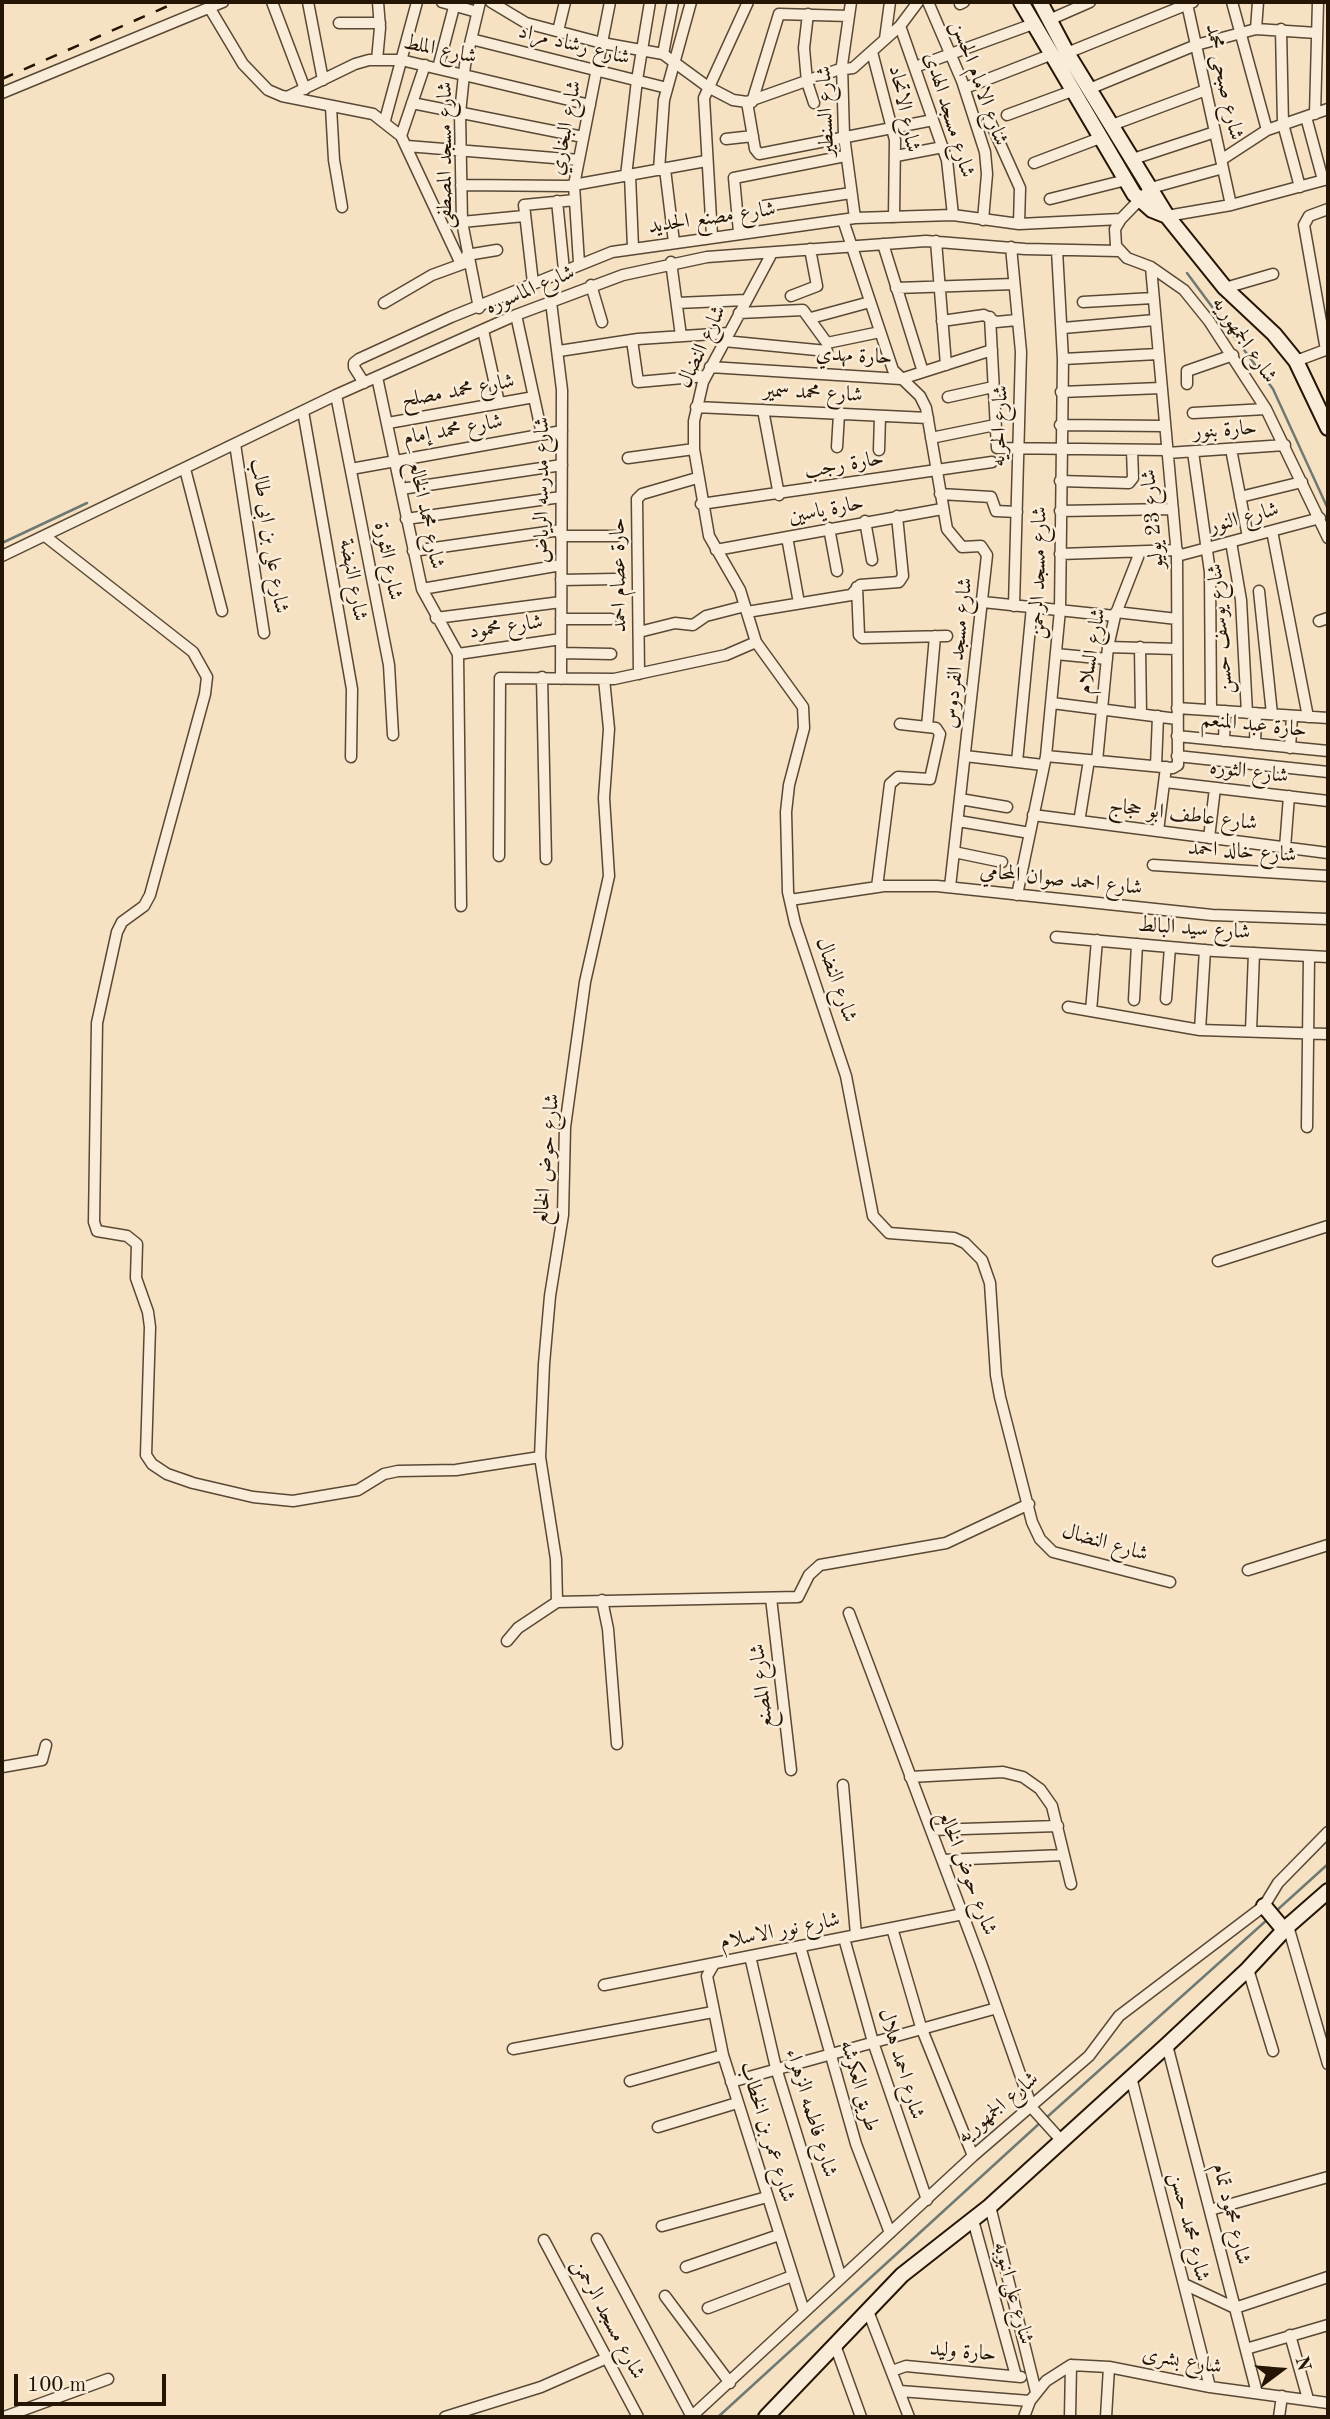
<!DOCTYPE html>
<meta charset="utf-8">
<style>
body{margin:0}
#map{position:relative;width:1330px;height:2419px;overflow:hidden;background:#f6e2c3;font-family:"Old Standard TT",serif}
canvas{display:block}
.frame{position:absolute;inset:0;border:4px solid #251504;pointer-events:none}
.north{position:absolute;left:1246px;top:2335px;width:70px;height:70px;-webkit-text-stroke:5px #f9ecd8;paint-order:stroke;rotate:74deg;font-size:19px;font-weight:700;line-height:28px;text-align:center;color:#251504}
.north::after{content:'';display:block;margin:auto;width:24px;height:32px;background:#251504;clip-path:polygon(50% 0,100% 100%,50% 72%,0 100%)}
.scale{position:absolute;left:14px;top:2374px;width:152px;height:32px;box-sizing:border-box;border:4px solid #251504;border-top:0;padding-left:9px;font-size:21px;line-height:24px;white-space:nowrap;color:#251504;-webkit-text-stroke:5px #f9ecd8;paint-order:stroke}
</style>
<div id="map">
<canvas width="1330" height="2419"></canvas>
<div class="frame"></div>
<div class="north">N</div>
<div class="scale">100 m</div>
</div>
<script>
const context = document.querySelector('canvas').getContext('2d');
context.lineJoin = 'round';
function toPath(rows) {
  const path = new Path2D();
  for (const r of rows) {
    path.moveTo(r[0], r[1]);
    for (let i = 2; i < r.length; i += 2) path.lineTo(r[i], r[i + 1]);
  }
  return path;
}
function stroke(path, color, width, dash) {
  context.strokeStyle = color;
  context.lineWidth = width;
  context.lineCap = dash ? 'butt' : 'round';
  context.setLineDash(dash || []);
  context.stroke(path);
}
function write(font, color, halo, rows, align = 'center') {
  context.font = font + ' "Old Standard TT",Amiri,serif';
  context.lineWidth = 5;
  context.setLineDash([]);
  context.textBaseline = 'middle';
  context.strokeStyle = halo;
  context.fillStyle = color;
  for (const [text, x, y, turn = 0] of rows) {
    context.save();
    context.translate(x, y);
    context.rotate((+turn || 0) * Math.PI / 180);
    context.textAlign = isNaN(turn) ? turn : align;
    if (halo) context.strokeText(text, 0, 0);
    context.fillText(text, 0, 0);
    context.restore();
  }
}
stroke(toPath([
 [1187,273,1273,389,1328,509],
 [2,543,87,503],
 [1275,1912,1328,1864],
 [1046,2118,1268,1919],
 [718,2417,1041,2122]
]), '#6f7974', 2.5);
const street = toPath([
 [272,2,305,89],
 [308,2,323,80],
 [442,2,477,12],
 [491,2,526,23,602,43,663,54,708,87,733,100,747,102,837,70,853,68,900,26,918,2],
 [851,2,842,65,844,136,855,218],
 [928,2,962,81,985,152,987,174,983,220],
 [1232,2,1267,130],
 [960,4,964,2],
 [1187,4,1231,205],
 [209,7,243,64,268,90,282,96,373,114,401,136,461,264],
 [808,14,804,48,807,82,814,103],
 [1049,20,1090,2],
 [339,23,380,23],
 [900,26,947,160,953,215],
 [1256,29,1258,2],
 [1281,29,1283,124,1300,187],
 [558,31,565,2],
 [471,39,667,88],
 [885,39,890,2],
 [872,52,895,140,894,217],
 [1067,53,1193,2],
 [663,54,673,2],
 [377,60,380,28,378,2],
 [915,67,1033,24],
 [438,68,454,7],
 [965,88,1050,55],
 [1089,89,1196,45,1256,29,1317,33],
 [2,93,223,2],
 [287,97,355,64,369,60,401,60,590,105],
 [747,102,755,149,759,154,933,120],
 [752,102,779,14,849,16],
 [412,103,583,137],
 [331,107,334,160,342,207],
 [1315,114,1318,2],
 [1007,115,1072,91],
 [1306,117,1323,180],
 [989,119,1020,188,1019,224],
 [385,120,417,2],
 [1112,125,1206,90],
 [401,136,425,65],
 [726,139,753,136],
 [407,146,579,160],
 [896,156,943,147],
 [1133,159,1215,132],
 [1221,160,1267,130,1328,109],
 [1034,163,1100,138],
 [1223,168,1151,188,1121,219,1115,229,1116,246,1127,258,1151,267,1184,290,1209,321,1266,409,1328,538],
 [665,169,674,242],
 [659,170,664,100,691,2],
 [630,175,633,248],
 [626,176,637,80,650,2],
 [461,185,568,186,706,161],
 [1050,199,1126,180],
 [557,201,564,270],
 [764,206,851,193],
 [1167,216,1231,205,1328,179],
 [843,220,893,370,920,396,926,408,947,529,962,547,981,546,987,555,950,887],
 [462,222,524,216],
 [739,232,734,178,845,156],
 [712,236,704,98,748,2],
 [936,241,946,365],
 [883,244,923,372],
 [1011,247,1021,352,1014,606],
 [772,253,703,382,694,421,694,449,709,536,740,590,756,642,803,707,804,728,789,785,786,812,788,892,795,923,846,1076,873,1216,889,1233,954,1238,965,1243,982,1260,990,1283,996,1375,1000,1397,1032,1522,1040,1539,1053,1552,1170,1582],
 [467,255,497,250],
 [671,262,681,336],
 [579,263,574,185,610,2],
 [533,283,524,205,575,200],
 [591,285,602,322],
 [896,288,1014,284],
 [1225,288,1273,274],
 [791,296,817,286,810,249],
 [551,302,562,390,561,679],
 [1083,302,1153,298],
 [384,303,432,275,465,263],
 [677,303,746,300],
 [479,308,462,222,460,113,465,65,480,2],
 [739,313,803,310,827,343,880,332],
 [516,315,542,434],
 [990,317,997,448,1166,450],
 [811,318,870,302],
 [942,321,984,315,996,322,1017,320],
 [1063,328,1155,320],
 [483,330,499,403],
 [632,340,638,382,705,376],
 [724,341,827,351],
 [1326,350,1304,225,1309,216,1328,209],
 [559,351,638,339,729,333],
 [1063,359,1158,354],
 [1296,361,1328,349],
 [710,367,901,379,992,350],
 [377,377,422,589,458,654,461,906],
 [364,383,354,367,354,363,359,359,451,317,612,252,855,218,953,215,1019,224,1121,219],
 [1187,384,1187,371,1233,355],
 [1061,392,1161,388],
 [336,395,389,665,393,735],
 [948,397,993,387],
 [696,407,928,418],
 [763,410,779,495],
 [303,411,352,689,351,757],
 [1193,413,1266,409],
 [388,423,534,397],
 [1060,425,1164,426],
 [931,438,995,425],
 [235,444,264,633],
 [837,447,839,414],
 [1231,449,1248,537],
 [879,450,880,416],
 [1193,452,1210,572,1211,710],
 [1167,453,1285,445],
 [628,458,694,449],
 [185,469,222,611],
 [351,469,562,431],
 [1060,481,1129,483,1133,478,1132,450],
 [401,489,562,465],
 [940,494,991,497,996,511,1017,512],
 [1240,497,1302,482],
 [701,504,992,462],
 [1060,511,1173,509],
 [406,519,561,497],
 [865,521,872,560],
 [829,528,837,571],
 [1272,531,1308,717],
 [45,536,193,652,207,677,205,694,150,895,144,906,122,922,117,932,97,1023,94,1222,97,1231,127,1236,137,1244,136,1278,148,1312,150,1327,146,1455,152,1464,167,1474,193,1483,253,1497,293,1501,358,1490,384,1474,398,1471,456,1470,540,1457],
 [561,536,617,536],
 [787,537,799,603],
 [1231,542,1241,600,1247,713],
 [716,550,942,509],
 [413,551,561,530],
 [1060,554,1177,550],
 [2,556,336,395,516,315,623,275,707,257,926,241,1025,249,1119,251],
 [1177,556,1320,518],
 [561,580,615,579],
 [857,587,859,635,862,638,947,636],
 [422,589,561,565],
 [1259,591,1272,714],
 [983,602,1115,616],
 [747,612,851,595,860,585,899,582,903,576,897,516],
 [1116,612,1177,619],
 [436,618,561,602],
 [561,619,611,619],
 [1319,621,1328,618],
 [639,632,675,623,693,625,706,616,745,606],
 [1108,647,1177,649],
 [1140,647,1141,714],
 [561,653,611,654],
 [458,654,561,639],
 [1056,654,1107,659],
 [639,674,637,499,642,494,697,478],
 [542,677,546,859],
 [1052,703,1177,719],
 [1177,708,1328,718],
 [927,727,935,636],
 [1177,736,1328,751],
 [1224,741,1225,711],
 [1255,744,1256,713],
 [1290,748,1292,716],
 [965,756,1043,765],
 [1046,756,1173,768,1178,765,1177,556,1151,267],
 [1177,756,1328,772],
 [1097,761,1108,647,1115,616,1140,552],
 [1017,762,1032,607],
 [1156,766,1158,716],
 [1165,782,1328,801],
 [960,799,1007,807],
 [1033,815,1328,853],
 [1080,816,1089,760],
 [958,821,1030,833],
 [1158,831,1166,767],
 [1209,838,1215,788],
 [1285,848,1289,796],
 [954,852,1002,862],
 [499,856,500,678,614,679,726,655,756,642],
 [1153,865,1328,876],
 [877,887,890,784,898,777,930,779,940,734,936,728,900,724],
 [1017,895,1046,756,1060,610,1063,359,1057,250],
 [790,900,884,886,937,886,1212,915,1328,919],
 [1056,937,1215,951,1328,957],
 [1166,999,1170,947],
 [1134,1000,1137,944],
 [1068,1007,1200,1030,1328,1034],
 [1091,1011,1097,940],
 [1200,1030,1205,950],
 [1251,1031,1254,953],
 [1307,1127,1309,956],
 [1218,1261,1328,1226],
 [1248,1570,1328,1545],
 [771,1598,791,1770],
 [602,1600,608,1629,617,1744],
 [557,1602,556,1559,540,1457,544,1364,550,1296,563,1215,565,1127,585,982,609,876,604,798,609,729,604,679],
 [849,1613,981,1963,1032,2108,1060,2139],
 [507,1641,518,1628,557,1602,798,1597,809,1575,820,1565,946,1543,1029,1504],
 [2,1767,42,1760,46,1745],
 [910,1777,1003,1772,1023,1777,1040,1789,1052,1806,1071,1884],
 [843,1785,856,1935],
 [931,1830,1058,1826],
 [943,1860,1064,1855],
 [1288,1926,1328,2064],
 [892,1928,921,2027,973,2156],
 [844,1938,873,2042,927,2200],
 [800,1946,856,2144,890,2233],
 [750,1956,776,2068,841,2278],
 [714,1964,707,1976,723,2055,804,2311],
 [1248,1969,1273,2051],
 [604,1985,963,1914],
 [1167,2045,1257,2393],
 [513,2049,713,2012],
 [1131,2077,1210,2387],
 [630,2081,723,2055],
 [731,2082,997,2008],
 [658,2127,737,2103],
 [990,2206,1036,2392],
 [1210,2210,1328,2177],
 [973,2220,1016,2376],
 [662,2226,767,2197],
 [597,2239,692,2417],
 [544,2240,638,2417],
 [686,2267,779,2235],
 [1184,2284,1235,2308,1328,2277],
 [665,2296,730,2383],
 [708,2308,792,2276],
 [868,2311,909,2417],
 [1290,2335,1308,2399],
 [835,2345,861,2417],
 [1246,2349,1328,2325],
 [1071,2365,1109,2367,1210,2387,1328,2403],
 [892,2371,906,2366,1021,2377],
 [900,2391,1030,2401],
 [4,2417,108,2379],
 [445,2417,541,2387,607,2358],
 [691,2417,973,2156,1089,2056,1119,2016,1264,1906,1278,1883,1328,1832],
 [1024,2417,1030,2401,1046,2381,1071,2365],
 [1070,2417,1071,2365],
 [1106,2417,1109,2367],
 [1279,2417,1282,2396]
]);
const secondary = toPath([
 [1021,2,1134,194,1152,210,1167,216],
 [1040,2,1067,53,1167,216,1225,288,1274,334,1296,361,1328,428],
 [1264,1906,1284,1930],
 [766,2417,902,2275,990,2206,1167,2045,1248,1969,1288,1926,1328,1891]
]);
stroke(street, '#594834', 13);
stroke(secondary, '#251504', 18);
stroke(street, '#f9ecd8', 10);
stroke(secondary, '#f9ecd8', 14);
stroke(toPath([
 [2,79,177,2]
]), '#251504', 2.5, [12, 12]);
write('21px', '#251504', '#f9ecd8', [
 ["شارع رشاد مراد",574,45,14],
 ["شارع الملط",440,50,12],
 ["شارع صبحى محمد",1224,82,78],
 ["شارع الامام الحسن",979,83,70],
 ["شارع الاتحاد",904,109,78],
 ["شارع السنطير",826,111,-92],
 ["شارع مسجد الهدى",949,115,73],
 ["شارع البخاري",566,128,-79],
 ["شارع مسجد المصطفى",445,155,-90],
 ["شارع مصنع الحديد",712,218,-8],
 ["شارع الماسوره",530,290,-23],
 ["شارع الجمهوريه",1244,340,56],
 ["شارع النضال",702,347,-65],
 ["حارة مهدي",854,356,3],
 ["شارع محمد مصلح",458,391,-10],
 ["شارع محمد سمير",813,393,3],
 ["شارع الحريه",1000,426,-88],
 ["شارع محمد إمام",453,430,-10],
 ["حارة بنور",1225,430,-4],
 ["حارة رجب",844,465,-10],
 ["شارع مدرسه الرياض",542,490,-90],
 ["حارة ياسين",826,510,-11],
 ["شارع محمد الخالع",426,515,78],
 ["شارع النور",1244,518,-15],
 ["شارع 23 يوليو",1153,519,-95],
 ["شارع على بن ابى طالب",269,536,81],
 ["شارع الثورة",388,561,79],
 ["شارع مسجد الرحمن",1039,573,-89],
 ["حارة عصام احمد",619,575,-91],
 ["شارع النهضة",353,580,80],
 ["شارع محمود",506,627,-8],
 ["شارع يوسف حسن",1221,629,-95],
 ["شارع السلام",1092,651,-80],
 ["شارع مسجد الفردوس",958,653,-84],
 ["حارة عبد المنعم",1254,725,6],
 ["شارع الثوره",1249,772,7],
 ["شارع عاطف ابو حجاج",1183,815,7],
 ["شارع خالد احمد",1242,852,4],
 ["شارع احمد صوان المحامي",1061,880,6],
 ["شارع سيد البالط",1194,929,4],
 ["شارع النضال",836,980,71],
 ["شارع حوض الخالع",547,1159,-85],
 ["شارع النضال",1105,1543,16],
 ["شارع المصنع",762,1686,-96],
 ["شارع حوض الخالع",967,1873,69],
 ["شارع نور الاسلام",780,1931,-11],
 ["شارع احمد هلال",901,2064,73],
 ["طريق العكرشه",859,2086,74],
 ["شارع الجمهوريه",998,2108,-40],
 ["شارع فاطمه الزهراء",811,2113,73],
 ["شارع عمر بن الخطاب",767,2132,73],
 ["شارع محمود تمام",1231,2214,76],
 ["شارع محمد حسن",1189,2227,76],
 ["شارع على انبوبه",1013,2293,75],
 ["شارع مسجد الرحمن",608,2319,62],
 ["حارة وليد",963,2352,5],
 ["شارع بشرى",1182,2361,10]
]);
</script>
